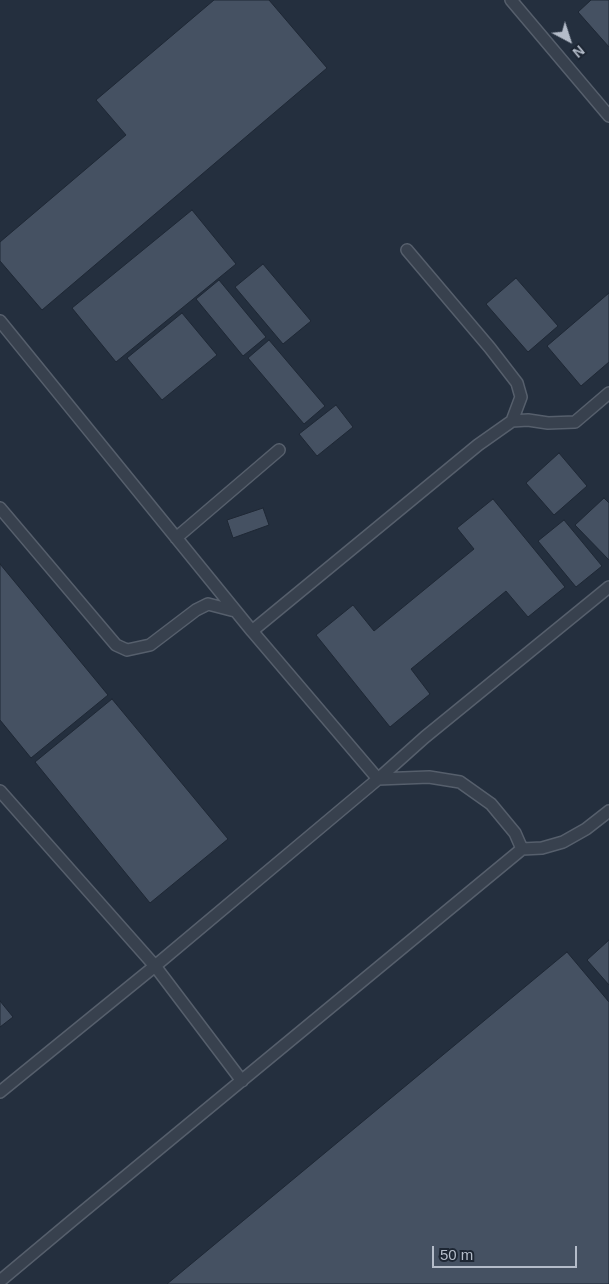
<!DOCTYPE html>
<style>
body{margin:0}
#map{position:relative;width:609px;height:1284px;overflow:hidden;background:#242f3e;font-family:Arial,sans-serif}
canvas{display:block}
.north{position:absolute;left:544px;top:15px;width:50px;height:50px;-webkit-text-stroke:4px #1d2633;paint-order:stroke;rotate:140deg;font-size:14px;font-weight:700;line-height:20px;text-align:center;color:#b4bcc9}
.north::after{content:'';display:block;margin:auto;width:18px;height:22px;background:#b4bcc9;clip-path:polygon(50% 0,100% 100%,50% 72%,0 100%)}
.scale{position:absolute;left:432px;top:1246px;width:145px;height:22px;box-sizing:border-box;border:2px solid #b4bcc9;border-top:0;padding-left:6px;font-size:15px;line-height:18px;white-space:nowrap;color:#b4bcc9;-webkit-text-stroke:4px #1d2633;paint-order:stroke}
</style>
<div id="map">
<canvas width="609" height="1284"></canvas>
<div class="north">N</div>
<div class="scale">50 m</div>
</div>
<script>
const context = document.querySelector('canvas').getContext('2d');
context.lineJoin = 'round';
function fillPath(path, color) {
  context.fillStyle = color;
  context.fill(path, 'evenodd');
}
function toPath(rows) {
  const path = new Path2D();
  for (const r of rows) {
    path.moveTo(r[0], r[1]);
    for (let i = 2; i < r.length; i += 2) path.lineTo(r[i], r[i + 1]);
  }
  return path;
}
function stroke(path, color, width, dash) {
  context.strokeStyle = color;
  context.lineWidth = width;
  context.lineCap = dash ? 'butt' : 'round';
  context.setLineDash(dash || []);
  context.stroke(path);
}
const building = toPath([
 [214,0,269,0,327,68,42,310,0,261,0,242,126,135,96,100,214,0],
 [591,0,609,0,609,47,578,12,591,0],
 [192,210,236,264,116,362,72,308,192,210],
 [263,264,311,321,283,344,235,287,263,264],
 [516,278,558,326,528,352,486,304,516,278],
 [219,280,266,337,243,356,196,299,219,280],
 [609,293,609,362,581,386,547,346,609,293],
 [182,313,217,355,162,400,127,358,182,313],
 [269,340,325,406,304,424,248,358,269,340],
 [336,405,353,427,317,456,299,434,336,405],
 [559,453,587,486,554,515,526,483,559,453],
 [604,498,609,503,609,560,575,525,604,498],
 [493,499,565,587,528,617,506,591,411,669,430,694,390,727,316,635,353,605,374,631,474,549,457,528,493,499],
 [263,508,269,525,233,538,227,520,263,508],
 [564,520,602,566,576,587,538,541,564,520],
 [0,564,108,695,31,758,0,720,0,564],
 [112,699,228,839,150,903,35,762,112,699],
 [609,940,609,985,587,960,609,940],
 [567,952,609,1002,609,1284,167,1284,567,952],
 [0,1001,13,1017,0,1027,0,1001]
]);
fillPath(building, '#455162');
stroke(building, '#1f2835', 1);
const lane = toPath([
 [511,0,609,116],
 [407,250,490,348,517,383,521,397,512,421],
 [0,321,252,631,378,779,429,777,460,782,491,804,515,833,522,849,74,1219,0,1281],
 [0,508,116,645,127,650,150,645,196,610,208,604,235,611],
 [176,538,279,450],
 [252,631,478,445,512,421,528,420,548,423,575,422,609,393],
 [0,791,155,966,242,1081],
 [522,849,542,848,563,842,586,829,609,811],
 [0,1092,155,966,378,779,425,737,609,587]
]);
stroke(lane, '#565f6c', 14);
stroke(lane, '#38414e', 11);
</script>
